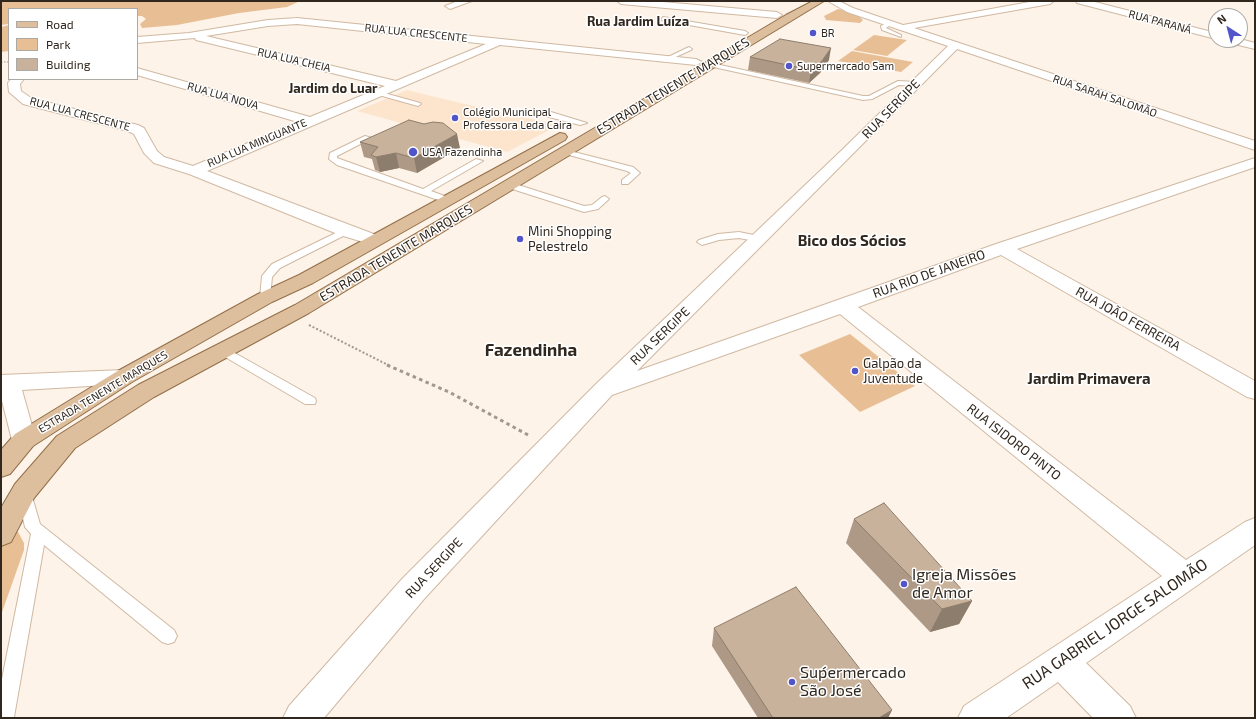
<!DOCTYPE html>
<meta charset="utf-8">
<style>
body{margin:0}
#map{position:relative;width:1256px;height:719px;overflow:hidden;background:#fdf3e9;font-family:"Exo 2",sans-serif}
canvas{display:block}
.frame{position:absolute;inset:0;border:2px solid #30271e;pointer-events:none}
.legend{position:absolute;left:8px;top:8px;width:130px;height:72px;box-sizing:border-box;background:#fff;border:1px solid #aca9a5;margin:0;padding:5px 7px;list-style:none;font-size:12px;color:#30271e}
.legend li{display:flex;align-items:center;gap:8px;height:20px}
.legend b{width:20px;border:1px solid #aca9a5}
.north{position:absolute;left:1208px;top:8px;width:40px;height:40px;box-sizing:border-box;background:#fff;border:1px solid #aca9a5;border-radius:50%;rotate:324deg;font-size:11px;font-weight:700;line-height:16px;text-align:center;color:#30271e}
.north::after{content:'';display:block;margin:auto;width:14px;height:18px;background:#5254ca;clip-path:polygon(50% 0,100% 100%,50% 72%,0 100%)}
</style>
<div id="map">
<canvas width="1256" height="719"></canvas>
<div class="frame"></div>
<ul class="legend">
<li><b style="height:5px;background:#ddbf9e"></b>Road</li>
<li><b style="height:11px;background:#e8bf95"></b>Park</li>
<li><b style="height:11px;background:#c9b29b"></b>Building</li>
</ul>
<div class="north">N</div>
</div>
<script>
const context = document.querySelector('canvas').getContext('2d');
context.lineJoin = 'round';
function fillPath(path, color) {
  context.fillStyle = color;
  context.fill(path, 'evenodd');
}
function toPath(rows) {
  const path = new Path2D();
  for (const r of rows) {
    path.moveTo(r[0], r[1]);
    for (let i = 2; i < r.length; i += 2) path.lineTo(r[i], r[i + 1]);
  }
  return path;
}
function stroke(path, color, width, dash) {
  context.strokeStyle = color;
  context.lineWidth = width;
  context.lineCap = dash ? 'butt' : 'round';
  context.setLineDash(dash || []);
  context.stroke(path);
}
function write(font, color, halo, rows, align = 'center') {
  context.font = font + ' "Exo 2",sans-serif';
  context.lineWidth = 3;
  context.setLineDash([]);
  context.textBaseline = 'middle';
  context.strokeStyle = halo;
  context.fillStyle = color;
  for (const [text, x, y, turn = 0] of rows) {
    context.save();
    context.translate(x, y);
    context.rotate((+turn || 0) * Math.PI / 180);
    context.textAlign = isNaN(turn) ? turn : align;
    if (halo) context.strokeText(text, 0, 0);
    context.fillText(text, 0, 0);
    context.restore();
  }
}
fillPath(toPath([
 [407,90,456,102,559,125,507,152,357,111]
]), '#fde5cd');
fillPath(toPath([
 [1,1,300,1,287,7,239,13,177,25,142,28,140,24,146,19,142,16,137,16,137,9,9,9,9,24,1,25],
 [838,9,855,13,863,20,860,23,826,20,824,16],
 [9,25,9,51,1,52,1,27],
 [874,35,907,40,887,56,853,50],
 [852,51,913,62,901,72,838,61],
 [850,334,915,386,860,412,799,355],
 [1,521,16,528,24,543,24,550,1,615]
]), '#e8bf95');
const service = toPath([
 [663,17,745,31,748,33,745,35,661,20,663,17],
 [888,22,893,23,886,28,901,35,901,37,882,30,881,26,888,22],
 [689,47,692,49,691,50,669,60,664,59,689,47],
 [711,63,863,96,869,96,898,81,916,82,919,84,916,86,899,85,872,99,863,100,709,66,709,64,711,63],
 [377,91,420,103,421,104,418,106,375,94,375,92,377,91],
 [545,112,551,112,587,123,580,125,545,116,545,112],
 [365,136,372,138,337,156,337,158,423,189,476,159,483,161,431,191,450,198,450,202,447,203,337,165,329,159,330,153,365,136],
 [562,149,633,167,640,173,628,184,622,184,622,180,631,173,627,171,562,153,562,149],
 [509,182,584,206,592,205,602,197,605,196,609,199,598,209,584,212,506,187,506,183,509,182],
 [346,228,351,231,349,233,280,268,272,277,270,298,269,300,261,300,260,298,262,276,272,264,346,228],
 [739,232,763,237,765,239,760,242,739,238,719,240,702,245,697,242,699,240,718,234,739,232],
 [224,347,315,398,316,401,315,404,305,404,220,354,218,351,224,347],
 [24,487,29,489,31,493,40,524,174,630,177,636,174,642,168,644,162,642,44,545,14,717,1,718,1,684,31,534,25,527,17,493,19,489,24,487]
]);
const minor = toPath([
 [458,1,472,1,450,9,445,6,458,1],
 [617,1,651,1,777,12,782,15,777,18,621,4,617,1],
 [828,1,839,1,853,8,903,25,1035,1,1054,1,1050,4,914,28,1255,141,1255,150,957,49,637,371,996,244,1255,158,1255,167,1017,249,1255,381,1255,399,1247,397,1001,255,858,307,1186,560,1245,522,1255,518,1255,545,1086,663,1130,706,1136,718,1093,718,1058,682,1006,718,958,718,964,706,1162,576,840,314,612,395,424,599,324,718,283,718,289,706,402,579,596,384,842,150,948,46,847,12,828,1],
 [1076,1,1091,1,1216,33,1216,39,1077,3,1076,1],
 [297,18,696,59,702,62,696,65,500,45,207,171,379,236,382,240,379,244,373,245,340,235,189,174,154,163,144,153,134,134,128,131,23,104,9,92,8,83,11,79,24,79,20,84,21,91,31,98,138,125,144,128,157,151,164,157,193,166,298,122,137,75,137,68,310,117,385,86,196,40,195,38,137,43,137,37,189,33,268,20,297,18],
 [297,24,486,44,396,81,206,36,268,26,297,24],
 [1240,39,1255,43,1255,49,1226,42,1225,40,1240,39]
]);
const tertiary = toPath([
 [124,370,132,372,135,377,132,382,124,384,22,390,36,440,33,446,24,449,15,446,12,440,1,397,1,375,124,370]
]);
const primary = toPath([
 [813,1,824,1,309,313,154,397,75,448,34,498,11,542,1,546,1,508,15,484,57,436,138,385,295,305,786,15,813,1],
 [560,133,565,134,567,137,565,140,313,283,272,302,132,382,33,446,10,474,1,477,1,450,15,434,116,372,258,294,299,275,560,133]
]);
stroke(service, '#d0b9a2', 2);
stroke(minor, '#d0b9a2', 2);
stroke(tertiary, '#d0b9a2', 2);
stroke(primary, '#926e48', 2);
stroke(toPath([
 [1,62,9,62]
]), '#a1988e', 1, [1.5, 1.5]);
stroke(toPath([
 [309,325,390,366]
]), '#a1988e', 2, [2, 2]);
stroke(toPath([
 [387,365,449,392,530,436]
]), '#a1988e', 3, [3.5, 3.5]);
fillPath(service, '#fff');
fillPath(minor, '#fff');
fillPath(tertiary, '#fff');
fillPath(primary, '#ddbf9e');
fillPath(toPath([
 [750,57,829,60,820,73,809,83,748,70],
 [360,142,460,148,417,173,399,168,380,172,375,170,372,159,364,157],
 [854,519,972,601,959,624,930,632,846,543],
 [714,628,892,710,888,718,758,718,712,646]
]), '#ad9985');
fillPath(toPath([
 [831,48,829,60,820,73,809,83,811,70],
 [457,134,460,148,417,173,414,158],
 [396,153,399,168,380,172,376,157],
 [972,601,959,624,930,632,942,609],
 [892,710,888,718,879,718]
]), '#8d7d6c');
const building = toPath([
 [780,39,831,48,822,61,811,70,750,57,780,39],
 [409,120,424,124,433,122,443,123,457,134,414,158,396,153,376,157,371,155,378,147,360,142,409,120],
 [884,503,972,601,942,609,854,519,884,503],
 [796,587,892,710,879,718,773,718,714,628,796,587]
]);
fillPath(building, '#c9b29b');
stroke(building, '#8d7d6c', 1);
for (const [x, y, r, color] of [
 [813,33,4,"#5254ca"],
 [789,66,4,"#5254ca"],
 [455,118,4,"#5254ca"],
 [413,152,5,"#5254ca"],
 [520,239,4,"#5254ca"],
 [855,371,4,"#5254ca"],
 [904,584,4,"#5254ca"],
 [792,682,4,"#5254ca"]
]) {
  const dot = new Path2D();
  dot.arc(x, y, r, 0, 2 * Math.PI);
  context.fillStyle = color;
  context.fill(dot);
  stroke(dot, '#fff', 1.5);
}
write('11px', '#30271e', '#fff', [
 ["RUA PARANÁ",1160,22,15],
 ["RUA LUA CRESCENTE",416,33,6],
 ["RUA LUA CHEIA",294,60,13],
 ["RUA LUA NOVA",223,96,16],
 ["RUA SARAH SALOMÃO",1105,96,19],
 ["RUA LUA CRESCENTE",80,114,15],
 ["RUA LUA MINGUANTE",257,143,-23],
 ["ESTRADA TENENTE MARQUES",103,392,-31]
]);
write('11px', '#30271e', '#fff', [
 ["BR",821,33],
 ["Supermercado Sam",797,66],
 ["Colégio Municipal",463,112],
 ["Professora Leda Caira",463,125],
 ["USA Fazendinha",422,152]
], 'left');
write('bold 13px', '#30271e', '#fff', [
 ["Rua Jardim Luíza",638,22],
 ["Jardim do Luar",333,89]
]);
write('13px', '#30271e', '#fff', [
 ["ESTRADA TENENTE MARQUES",673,86,-31],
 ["RUA SERGIPE",891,109,-46],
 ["ESTRADA TENENTE MARQUES",396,253,-31],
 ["RUA RIO DE JANEIRO",929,274,-20],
 ["RUA JOÃO FERREIRA",1128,319,29],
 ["RUA SERGIPE",660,336,-44],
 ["RUA ISIDORO PINTO",1014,442,38],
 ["RUA SERGIPE",434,568,-47]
]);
write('13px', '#30271e', '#fff', [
 ["Mini Shopping",528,232],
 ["Pelestrelo",528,247],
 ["Galpão da",863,364],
 ["Juventude",863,379]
], 'left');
write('bold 15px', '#30271e', '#fff', [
 ["Bico dos Sócios",852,241],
 ["Jardim Primavera",1089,379]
]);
write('16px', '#30271e', '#fff', [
 ["Igreja Missões",912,575],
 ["de Amor",912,593],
 ["Suṕermercado",800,673],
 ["São José",800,691]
], 'left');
write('16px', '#30271e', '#fff', [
 ["RUA GABRIEL JORGE SALOMÃO",1115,624,-34]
]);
write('bold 17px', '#30271e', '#fff', [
 ["Fazendinha",531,350]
]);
</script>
